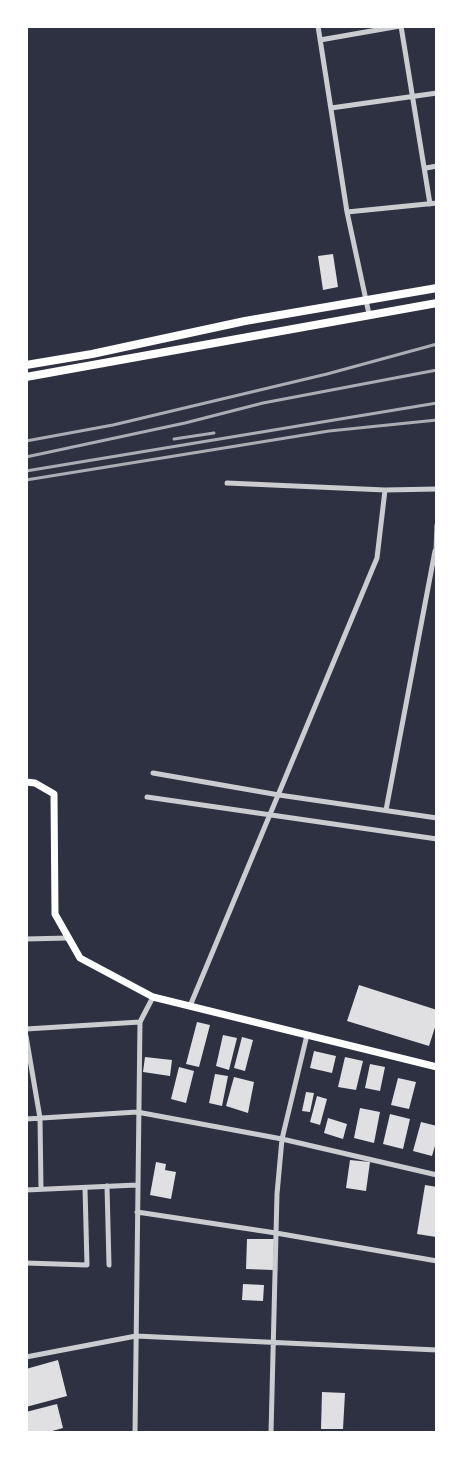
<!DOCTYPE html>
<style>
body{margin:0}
#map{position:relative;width:463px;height:1459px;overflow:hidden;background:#2d3142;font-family:"Titillium Web",sans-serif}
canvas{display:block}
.frame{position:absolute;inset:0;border:28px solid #fff;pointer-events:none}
</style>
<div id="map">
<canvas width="463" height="1459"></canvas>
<div class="frame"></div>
</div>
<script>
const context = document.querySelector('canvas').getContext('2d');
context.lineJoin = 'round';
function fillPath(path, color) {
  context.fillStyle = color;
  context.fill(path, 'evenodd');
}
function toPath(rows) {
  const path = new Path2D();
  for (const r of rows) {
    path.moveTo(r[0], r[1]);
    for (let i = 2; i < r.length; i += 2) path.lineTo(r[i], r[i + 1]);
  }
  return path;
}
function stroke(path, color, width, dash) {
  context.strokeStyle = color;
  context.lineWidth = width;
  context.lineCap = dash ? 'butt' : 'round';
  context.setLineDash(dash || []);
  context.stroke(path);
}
fillPath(toPath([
 [333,254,338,287,323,290,318,256],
 [359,985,437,1010,437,1021,429,1046,347,1021],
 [197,1022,210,1025,199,1067,186,1064],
 [223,1035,237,1038,229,1070,216,1066],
 [242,1037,253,1040,245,1071,234,1068],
 [314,1051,336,1056,332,1073,310,1068],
 [145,1057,172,1060,170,1076,143,1072],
 [345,1057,363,1061,356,1090,338,1087],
 [370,1064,385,1067,380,1091,365,1088],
 [179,1067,194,1071,186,1103,171,1099],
 [215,1074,228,1076,222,1106,209,1103],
 [234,1077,254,1082,248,1113,226,1106],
 [398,1078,416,1082,409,1109,391,1105],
 [306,1092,314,1093,310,1112,302,1111],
 [317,1096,327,1099,320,1125,310,1122],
 [360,1108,380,1112,374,1143,354,1138],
 [390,1114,410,1119,403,1149,383,1144],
 [328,1118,347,1124,343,1139,324,1133],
 [421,1122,437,1126,437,1139,432,1156,413,1151],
 [350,1160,370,1162,366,1191,346,1188],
 [156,1162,166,1164,165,1170,176,1172,171,1199,150,1195],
 [425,1185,437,1187,436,1237,417,1234],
 [247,1239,274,1239,273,1270,246,1269],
 [243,1284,264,1285,263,1301,242,1300],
 [58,1360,67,1396,26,1407,26,1369],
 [322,1392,345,1393,343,1429,321,1429],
 [57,1404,63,1428,45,1433,26,1433,26,1412]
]), '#e0e0e3');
stroke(toPath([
 [318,26,347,212,369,314],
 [401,26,430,204],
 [320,40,400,26],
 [331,108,437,93],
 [426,168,437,166],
 [347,212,437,203],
 [227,483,385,490,437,489],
 [436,551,437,525],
 [153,773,279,795,437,818],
 [147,797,437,839],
 [386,810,435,551],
 [26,939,68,938],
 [190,1006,377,558,385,490],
 [26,1029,140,1022],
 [26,1036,40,1118,41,1189],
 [26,1119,137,1112,282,1139,437,1175],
 [107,1186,109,1265],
 [26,1190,137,1185],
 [137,1212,276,1233,437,1261],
 [26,1263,87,1265,85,1188],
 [26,1357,136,1336,437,1350],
 [135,1433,140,1022,153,997],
 [271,1433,277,1194,282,1139,307,1035]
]), '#caccd0', 5);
stroke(toPath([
 [26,782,35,783,54,794,55,914,80,958,153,997,437,1067]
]), '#fff', 7);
stroke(toPath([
 [26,365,92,354,245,321,437,288],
 [26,377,437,303]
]), '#fff', 8);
stroke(toPath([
 [174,439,214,433],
 [26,441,113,425,327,374,437,344],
 [26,457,185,423,263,403,437,370],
 [26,471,437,403],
 [26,480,329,431,437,420]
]), '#abadb3', 3);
</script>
